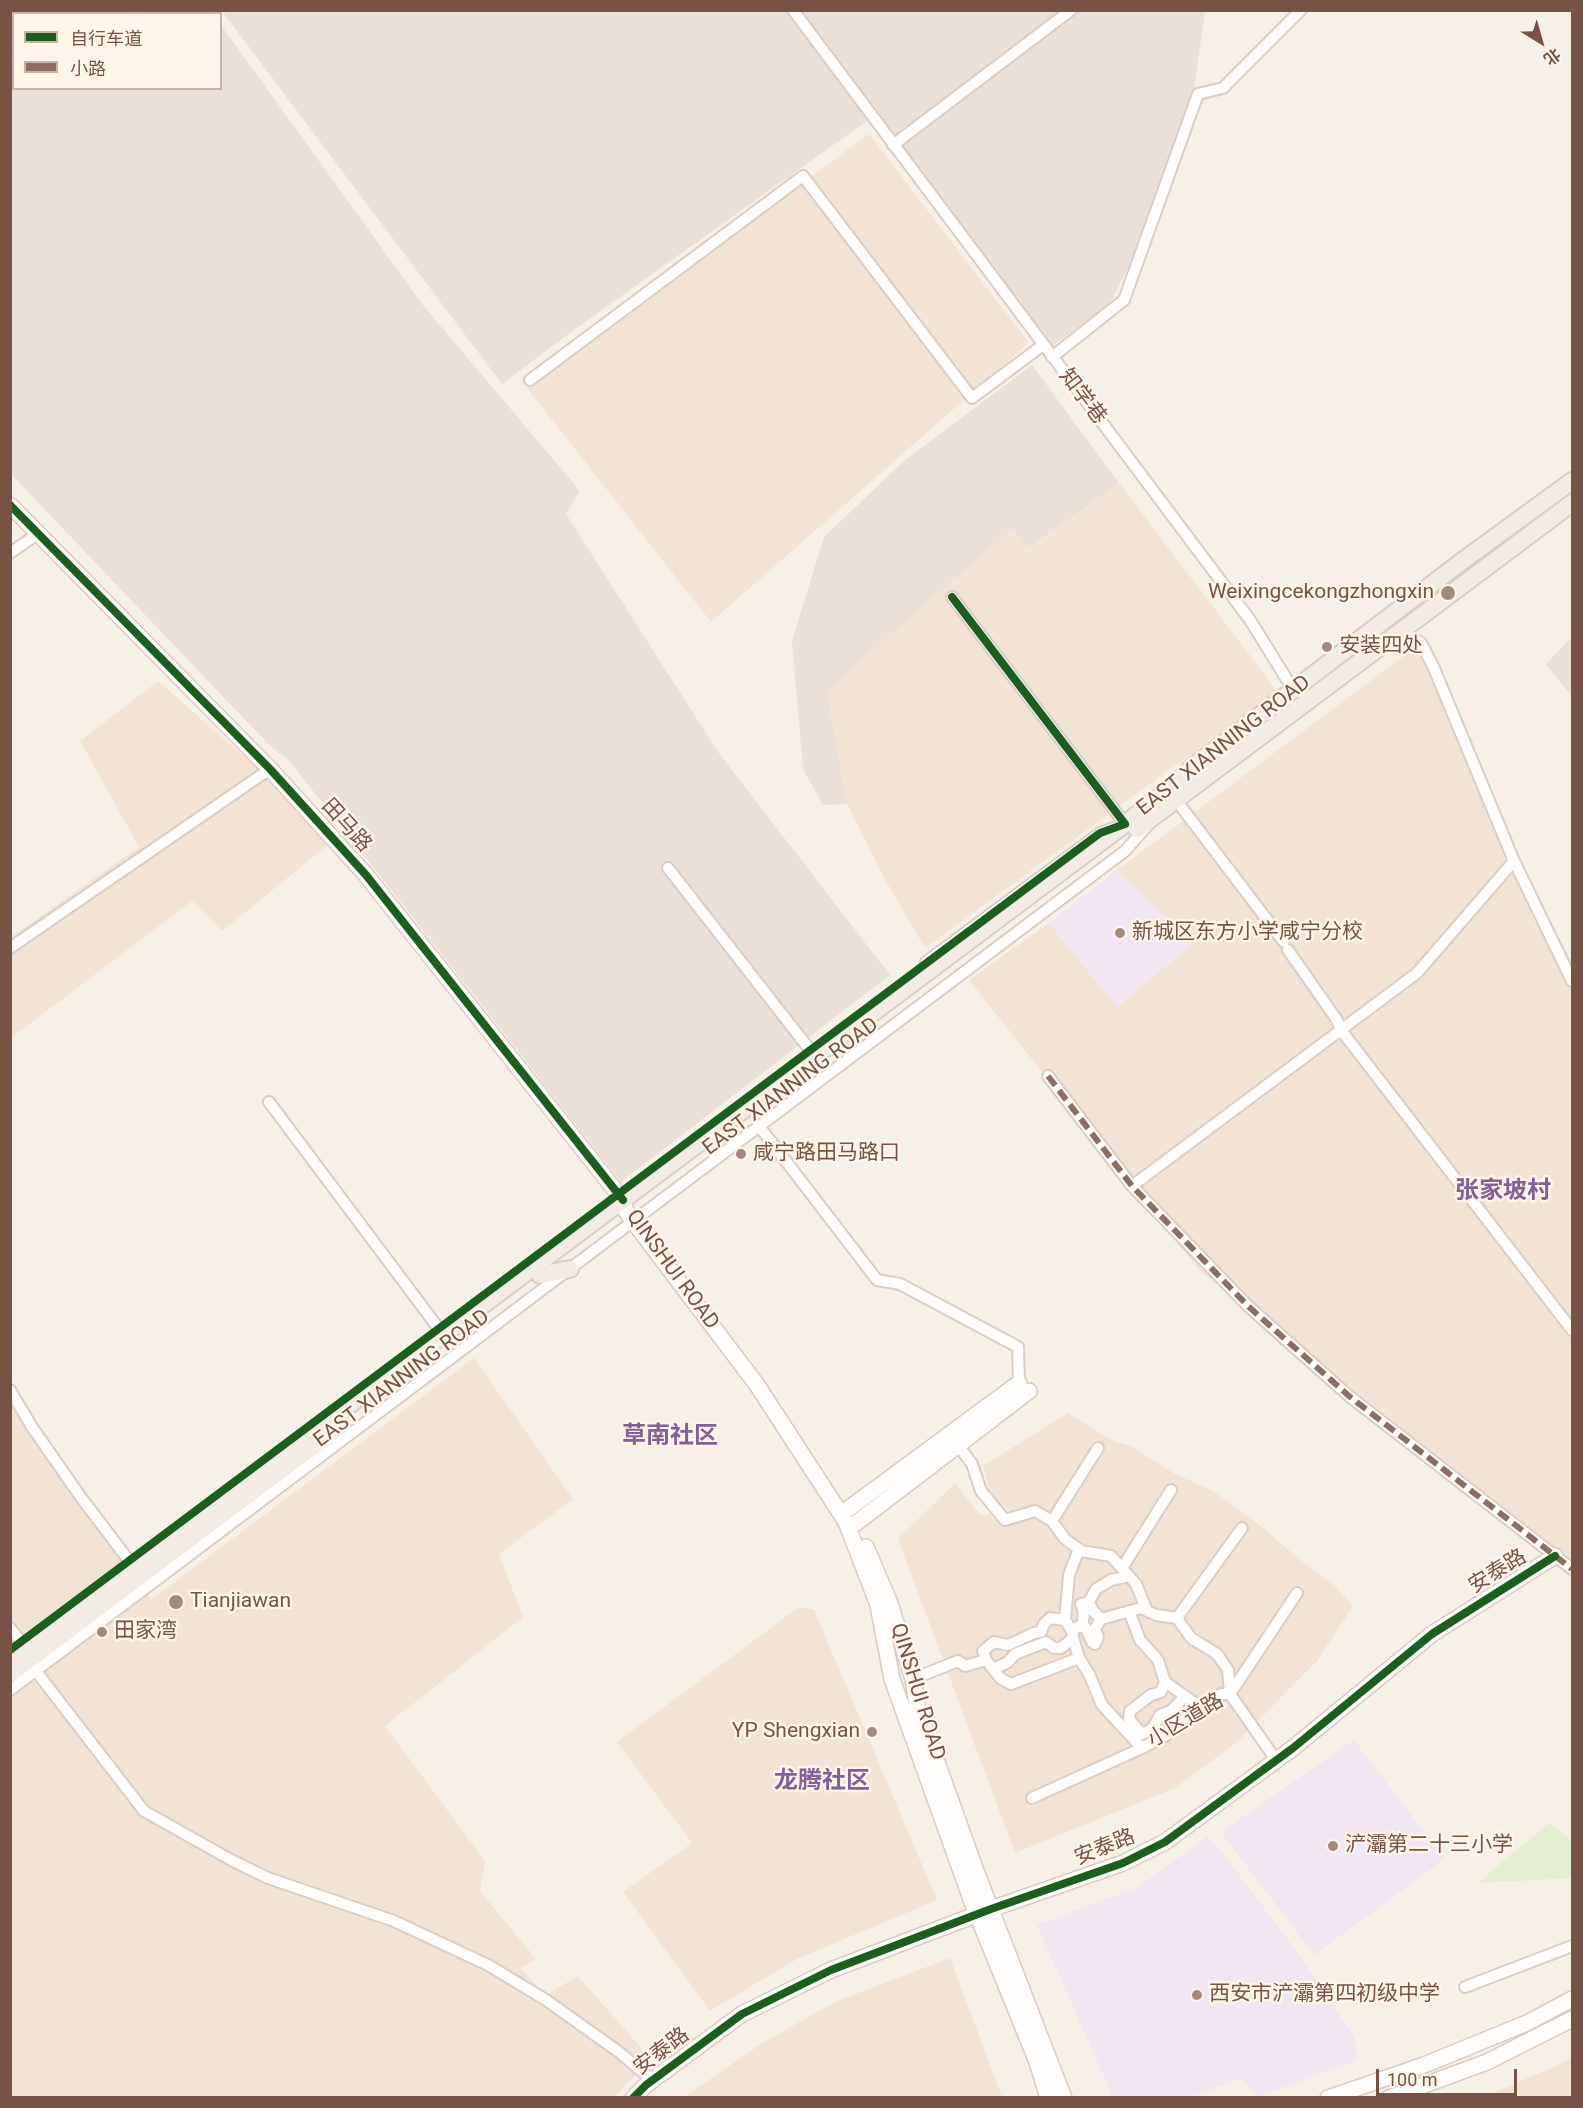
<!DOCTYPE html>
<meta charset="utf-8">
<style>
body{margin:0}
#map{position:relative;width:1583px;height:2108px;overflow:hidden;background:#f7f0e7;font-family:Roboto,"Noto Sans SC",sans-serif}
canvas{display:block}
.frame{position:absolute;inset:0;border:12px solid #785345;pointer-events:none}
.legend{position:absolute;left:12px;top:12px;width:210px;height:78px;box-sizing:border-box;background:#fff5e8;border:2px solid #c9b4a7;margin:0;padding:8px 10px;list-style:none;font-size:18px;color:#785345}
.legend li{display:flex;align-items:center;gap:12px;height:30px}
.legend b{width:30px;border:2px solid #c9b4a7}
.north{position:absolute;left:1511px;top:12px;width:60px;height:60px;-webkit-text-stroke:4px #fff5e8;paint-order:stroke;rotate:143deg;font-size:16px;font-weight:700;line-height:24px;text-align:center;color:#785345}
.north::after{content:'';display:block;margin:auto;width:21px;height:27px;background:#785345;clip-path:polygon(50% 0,100% 100%,50% 72%,0 100%)}
.scale{position:absolute;left:1376px;top:2069px;width:141px;height:27px;box-sizing:border-box;border:3px solid #785345;border-top:0;padding-left:8px;font-size:18px;line-height:21px;white-space:nowrap;color:#785345;-webkit-text-stroke:4px #fff5e8;paint-order:stroke}
</style>
<div id="map">
<canvas width="1583" height="2108"></canvas>
<div class="frame"></div>
<ul class="legend">
<li><b style="height:8px;background:#1b5e20"></b>自行车道</li>
<li><b style="height:8px;background:#8d6e63"></b>小路</li>
</ul>
<div class="north">北</div>
<div class="scale">100 m</div>
</div>
<script>
const context = document.querySelector('canvas').getContext('2d');
context.lineJoin = 'round';
function fillPath(path, color) {
  context.fillStyle = color;
  context.fill(path, 'evenodd');
}
function toPath(rows) {
  const path = new Path2D();
  for (const r of rows) {
    path.moveTo(r[0], r[1]);
    for (let i = 2; i < r.length; i += 2) path.lineTo(r[i], r[i + 1]);
  }
  return path;
}
function stroke(path, color, width, dash) {
  context.strokeStyle = color;
  context.lineWidth = width;
  context.lineCap = dash ? 'butt' : 'round';
  context.setLineDash(dash || []);
  context.stroke(path);
}
function write(font, color, halo, rows, align = 'center') {
  context.font = font + ' Roboto,"Noto Sans SC",sans-serif';
  context.lineWidth = 5;
  context.setLineDash([]);
  context.textBaseline = 'middle';
  context.strokeStyle = halo;
  context.fillStyle = color;
  for (const [text, x, y, turn = 0] of rows) {
    context.save();
    context.translate(x, y);
    context.rotate((+turn || 0) * Math.PI / 180);
    context.textAlign = isNaN(turn) ? turn : align;
    if (halo) context.strokeText(text, 0, 0);
    context.fillText(text, 0, 0);
    context.restore();
  }
}
fillPath(toPath([
 [869,134,1029,343,711,622,527,388],
 [1119,483,1277,691,925,948,882,874,847,804,827,692,906,621,1013,529,1030,549],
 [1421,643,1495,819,1572,962,1572,1560,1201,1272,969,980,1049,923,1117,1007,1195,942,1116,871],
 [158,681,271,780,328,845,222,931,192,901,11,1038,11,937,139,847,80,741],
 [474,1358,573,1499,499,1554,523,1617,385,1726,485,1861,480,1891,536,1959,520,1968,546,1995,578,1976,651,2059,614,2097,11,2097,10,1401,119,1557,152,1599],
 [1068,1413,1113,1441,1131,1446,1175,1474,1213,1491,1262,1527,1298,1558,1335,1586,1353,1606,1317,1661,1236,1743,1175,1788,1015,1853,898,1539,955,1483,980,1515,1013,1513,991,1495,983,1466],
 [799,1607,814,1610,937,1900,797,1959,710,2011,623,1892,692,1843,617,1742],
 [950,1958,1002,2097,684,2097,764,2042,837,2001],
 [1572,2057,1572,2097,1484,2097,1558,2065]
]), '#f3e3d5');
fillPath(toPath([
 [11,11,210,11,213,13,14,14,14,88,220,88,221,25,422,304,580,491,566,514,718,752,890,975,621,1182,288,759,271,747,11,474],
 [222,11,1205,11,1192,104,1146,233,1109,305,1052,346,878,113,571,332,502,384],
 [1032,365,1119,483,1029,549,1013,529,906,621,827,692,847,804,823,805,803,769,792,641,824,537,905,460],
 [1572,637,1572,697,1546,664]
]), '#eae0d8');
fillPath(toPath([
 [1116,871,1195,942,1117,1007,1049,923],
 [1354,1740,1445,1859,1314,1955,1221,1832],
 [1207,1837,1215,1843,1298,1953,1354,2037,1358,2060,1257,2097,1242,2078,1191,2097,1113,2097,1037,1925,1138,1887]
]), '#f2e6f2');
fillPath(toPath([
 [1549,1823,1572,1841,1572,1878,1478,1883]
]), '#e4eed0');
const street = toPath([
 [793,10,1250,620,1294,691],
 [893,145,1071,10],
 [1052,357,1124,300,1198,94,1223,88,1301,10],
 [530,380,803,176,972,398,1043,345],
 [10,553,39,533],
 [1401,630,1421,643,1433,666,1514,861,1572,981],
 [1176,800,1284,942],
 [668,868,810,1050],
 [10,948,270,769],
 [1288,950,1337,1020,1341,1030,1572,1330],
 [926,962,1100,833,1125,824,952,597],
 [1048,1076,1132,1186,1248,1306,1349,1396,1572,1569],
 [269,1102,439,1329],
 [759,1126,877,1280,900,1284,1018,1347,1019,1383],
 [1132,1186,1417,973,1514,861],
 [10,1390,32,1427,80,1496,133,1566],
 [958,1445,972,1464,981,1491,1005,1520,1035,1511,1052,1521,1065,1539,1081,1551,1111,1556,1136,1584,1147,1611],
 [1052,1521,1098,1448],
 [1122,1568,1171,1490],
 [1089,1602,1096,1589,1111,1580,1129,1576],
 [1129,1611,1140,1640,1158,1660,1165,1682],
 [1177,1618,1242,1528],
 [1065,1620,1069,1575,1079,1549],
 [1082,1627,1084,1613,1081,1604,1089,1602,1093,1611,1101,1619],
 [10,1628,26,1648,26,1653],
 [1072,1631,1079,1626,1085,1627,1092,1642,1095,1644,1098,1637,1095,1629,1101,1619,1141,1608,1156,1615,1177,1618,1191,1638,1217,1654,1228,1670,1230,1694,1297,1593],
 [986,1660,983,1651,994,1642,1008,1645,1034,1633,1041,1632,1044,1624,1050,1618,1065,1620,1072,1631,1073,1638],
 [32,1666,144,1811,233,1861,268,1878,394,1921,488,1965,546,2000,619,2052,652,2080],
 [994,1669,1008,1662,1015,1654,1046,1642,1054,1648,1061,1648,1073,1638,1079,1658],
 [913,1679,958,1661,965,1666,986,1660,1000,1678,1011,1684,1079,1658,1089,1674,1102,1705,1142,1748,1168,1734,1192,1713,1221,1694,1230,1694,1276,1760],
 [10,1690,1125,851,1147,826],
 [1185,1696,1165,1682,1161,1692,1151,1695,1130,1711,1129,1719,1142,1734,1152,1729,1160,1715,1171,1711,1185,1696,1201,1707],
 [1032,1798,1142,1748],
 [1465,1987,1572,1946]
]);
const secondary = toPath([
 [10,505,270,769,366,875,623,1200,626,1211,633,1221,757,1385,846,1522,878,1605,892,1679,972,1902,1037,2062,1048,2098],
 [848,1509,1019,1383],
 [856,1523,1029,1391],
 [866,1547,890,1603,913,1679,917,1706,976,1871,1064,2098],
 [633,2098,646,2085,742,2014,831,1970,991,1909,1123,1863,1165,1842,1293,1748,1432,1634,1555,1556],
 [1328,2098,1424,2065,1527,2023,1572,1999],
 [1389,2098,1487,2062,1572,2019]
]);
const primary = toPath([
 [1137,829,1572,503],
 [540,1275,570,1269],
 [10,1659,1125,824,1175,785,1191,768,1461,562,1572,481],
 [10,1674,338,1427]
]);
stroke(street, '#d9cdc5', 14);
stroke(secondary, '#d8cbc3', 18);
stroke(primary, '#d9cdc6', 20);
stroke(street, '#fefdfb', 10);
stroke(secondary, '#fefdfb', 15);
stroke(primary, '#f2ece4', 16);
stroke(toPath([
 [1048,1076,1132,1186,1248,1306,1349,1396,1572,1569]
]), '#8d6e63', 6, [12, 6]);
stroke(toPath([
 [10,505,270,769,366,875,623,1200],
 [10,1650,1100,833,1125,824,952,597],
 [633,2098,646,2085,742,2014,831,1970,991,1909,1123,1863,1165,1842,1293,1748,1432,1634,1555,1556]
]), '#1b5e20', 8);
for (const [x, y, r, color] of [
 [1448,593,8,"#a48a7e"],
 [1327,647,6,"#a48a7e"],
 [1120,933,6,"#a48a7e"],
 [741,1154,6,"#a48a7e"],
 [176,1602,8,"#a48a7e"],
 [102,1632,6,"#a48a7e"],
 [872,1732,6,"#a48a7e"],
 [1333,1846,6,"#a48a7e"],
 [1197,1995,6,"#a48a7e"]
]) {
  const dot = new Path2D();
  dot.arc(x, y, r, 0, 2 * Math.PI);
  context.fillStyle = color;
  context.fill(dot);
  stroke(dot, '#fff5e8', 2);
}
write('21px', '#785345', '#fff5e8', [
 ["知学巷",1082,397,53],
 ["EAST XIANNING ROAD",1224,746,-38],
 ["田马路",346,826,48],
 ["EAST XIANNING ROAD",791,1087,-37],
 ["QINSHUI ROAD",672,1270,54],
 ["EAST XIANNING ROAD",402,1379,-37],
 ["安泰路",1498,1572,-32],
 ["QINSHUI ROAD",917,1692,73],
 ["小区道路",1186,1721,-31],
 ["安泰路",1105,1848,-22],
 ["安泰路",662,2052,-37]
]);
write('21px', '#785345', '#fff5e8', [
 ["Weixingcekongzhongxin",1434,593,"right"],
 ["安装四处",1339,647],
 ["新城区东方小学咸宁分校",1132,933],
 ["咸宁路田马路口",753,1154],
 ["Tianjiawan",190,1602],
 ["田家湾",114,1632],
 ["YP Shengxian",860,1732,"right"],
 ["浐灞第二十三小学",1345,1846],
 ["西安市浐灞第四初级中学",1209,1995]
], 'left');
write('bold 24px', '#835f9c', '#fff5e8', [
 ["张家坡村",1503,1192],
 ["草南社区",670,1437],
 ["龙腾社区",822,1782]
]);
</script>
